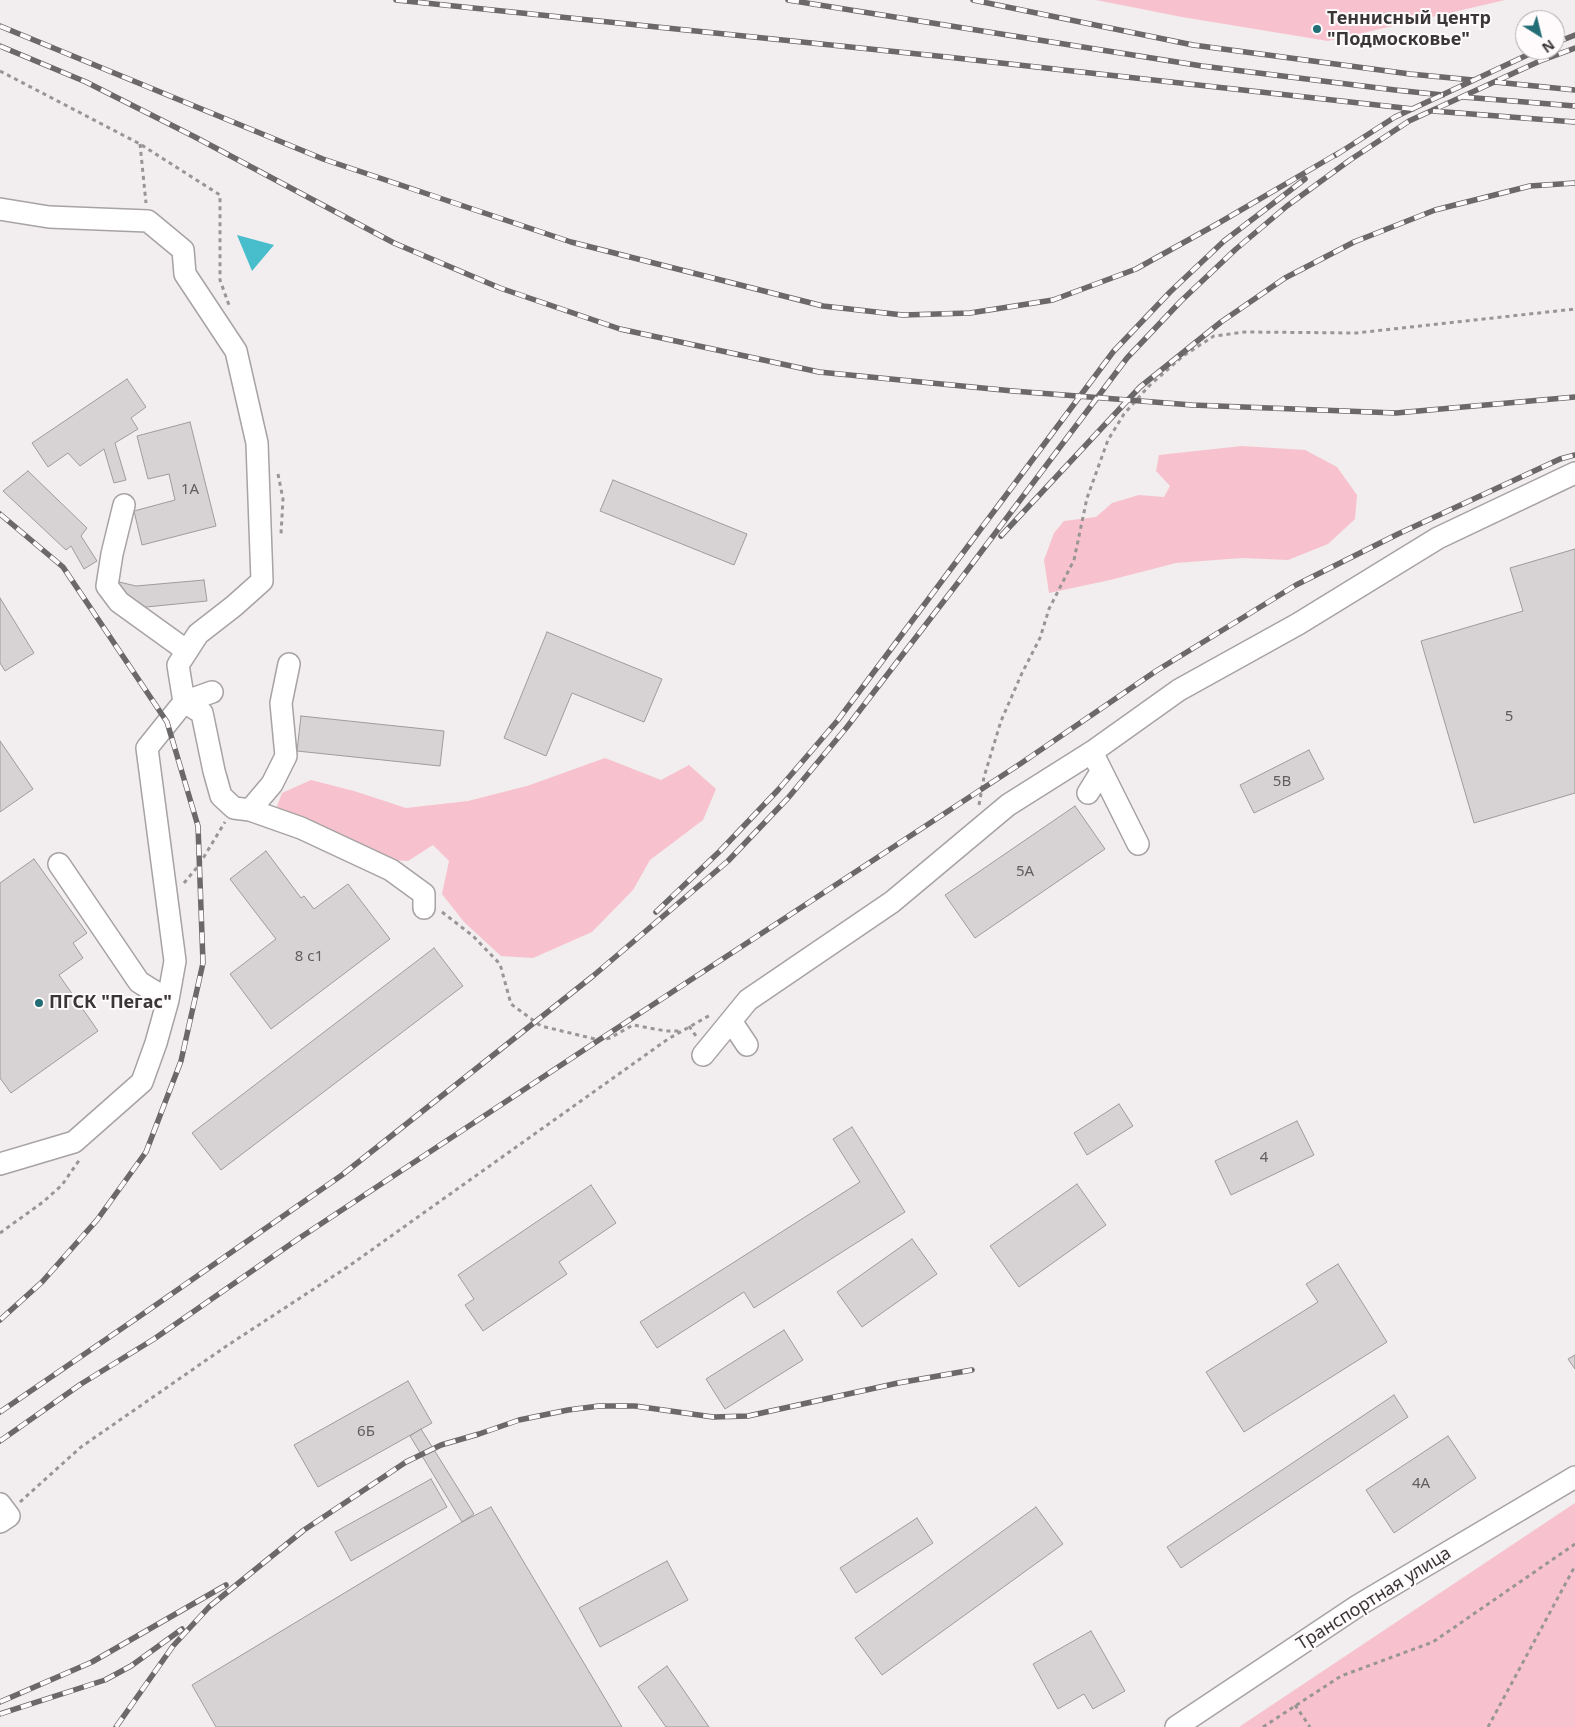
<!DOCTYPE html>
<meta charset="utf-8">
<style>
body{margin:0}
#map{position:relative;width:1575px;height:1727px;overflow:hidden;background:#f2edee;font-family:"Noto Sans",sans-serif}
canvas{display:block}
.north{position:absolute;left:1515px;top:10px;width:50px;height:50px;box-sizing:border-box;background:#fffafb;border:1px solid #afacad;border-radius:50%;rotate:144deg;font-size:14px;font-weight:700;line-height:20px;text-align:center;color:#383637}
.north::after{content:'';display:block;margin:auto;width:18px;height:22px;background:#236d76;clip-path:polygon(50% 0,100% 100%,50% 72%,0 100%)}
</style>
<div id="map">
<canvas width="1575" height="1727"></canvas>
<div class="north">N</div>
</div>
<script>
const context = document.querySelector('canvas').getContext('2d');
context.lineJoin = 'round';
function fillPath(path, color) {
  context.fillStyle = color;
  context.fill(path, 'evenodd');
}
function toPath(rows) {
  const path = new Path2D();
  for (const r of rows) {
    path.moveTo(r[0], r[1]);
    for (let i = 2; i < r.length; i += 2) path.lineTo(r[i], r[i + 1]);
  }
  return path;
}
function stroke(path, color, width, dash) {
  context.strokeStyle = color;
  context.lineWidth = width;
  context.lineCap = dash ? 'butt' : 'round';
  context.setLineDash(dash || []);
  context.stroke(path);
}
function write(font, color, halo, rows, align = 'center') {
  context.font = font + ' "Noto Sans",sans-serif';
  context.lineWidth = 4;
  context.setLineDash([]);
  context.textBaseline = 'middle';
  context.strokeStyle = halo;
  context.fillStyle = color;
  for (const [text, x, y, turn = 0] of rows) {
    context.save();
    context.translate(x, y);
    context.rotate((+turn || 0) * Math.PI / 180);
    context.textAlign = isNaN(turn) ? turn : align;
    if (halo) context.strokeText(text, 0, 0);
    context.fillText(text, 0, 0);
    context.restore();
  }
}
fillPath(toPath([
 [1096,0,1505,0,1328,41,1182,17],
 [1242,446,1305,450,1337,467,1357,495,1355,519,1328,544,1288,560,1242,558,1176,563,1110,580,1049,593,1044,560,1054,533,1064,521,1096,517,1112,503,1139,495,1164,497,1170,486,1156,471,1159,455],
 [605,758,661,780,689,765,716,789,703,820,650,860,633,890,592,932,533,958,501,956,464,922,442,894,449,861,433,845,408,861,387,860,276,809,282,793,311,780,354,791,406,808,468,801,527,786],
 [1575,1503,1575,1727,1239,1727]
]), '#f7c2cd');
fillPath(toPath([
 [237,235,274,245,252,271]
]), '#48becd');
const building = toPath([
 [127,379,146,407,131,418,138,429,115,443,126,480,114,483,104,449,80,466,68,453,48,467,32,443,127,379],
 [190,422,216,526,142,545,134,511,175,500,169,474,148,479,137,436,190,422],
 [28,471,87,528,81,536,97,561,84,569,71,546,66,550,3,491,28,471],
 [613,480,747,534,734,565,600,511,613,480],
 [1575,549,1575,793,1474,823,1421,641,1523,611,1510,568,1575,549],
 [204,580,207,601,136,608,115,581,136,586,204,580],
 [0,598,34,653,5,671,0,663,0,598],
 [547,632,662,679,644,722,572,693,546,756,504,738,547,632],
 [301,716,444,731,440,766,297,751,301,716],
 [0,741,33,789,0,812,0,741],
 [1309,750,1324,779,1254,813,1240,785,1309,750],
 [1075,806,1105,849,975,938,945,895,1075,806],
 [266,851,301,898,304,896,314,909,348,884,390,939,271,1029,230,974,276,939,230,879,266,851],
 [34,859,87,933,73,943,83,958,59,975,98,1031,11,1093,0,1078,0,883,34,859],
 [434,948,463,986,221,1170,192,1133,434,948],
 [1119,1104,1133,1126,1087,1155,1074,1133,1119,1104],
 [1297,1121,1314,1155,1231,1195,1215,1161,1297,1121],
 [852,1127,905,1212,754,1308,744,1292,657,1348,640,1322,860,1182,833,1139,852,1127],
 [1077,1184,1106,1225,1019,1287,990,1246,1077,1184],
 [591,1185,616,1223,559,1262,567,1274,483,1331,465,1305,474,1299,458,1275,591,1185],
 [912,1239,937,1274,862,1327,837,1292,912,1239],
 [1338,1264,1387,1342,1244,1432,1206,1372,1318,1302,1306,1284,1338,1264],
 [784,1330,803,1360,725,1409,706,1379,784,1330],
 [1575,1355,1575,1369,1568,1359,1575,1355],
 [408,1381,432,1423,318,1487,294,1445,408,1381],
 [1394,1395,1408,1417,1181,1568,1167,1547,1394,1395],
 [421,1429,474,1514,462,1522,410,1436,421,1429],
 [1448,1436,1476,1478,1394,1533,1366,1490,1448,1436],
 [431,1479,447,1507,351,1561,335,1532,431,1479],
 [491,1507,622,1727,216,1727,192,1685,462,1522,491,1507],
 [1036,1507,1063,1544,882,1675,855,1638,1036,1507],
 [917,1518,933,1543,856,1593,840,1568,917,1518],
 [667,1561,688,1600,600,1647,579,1608,667,1561],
 [1091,1631,1125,1691,1093,1709,1084,1694,1058,1709,1033,1664,1091,1631],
 [667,1666,709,1727,666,1727,638,1687,667,1666]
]);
fillPath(building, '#d7d2d3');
stroke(building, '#9f9a9b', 1);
const minor = toPath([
 [0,209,49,217,148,221,183,250,185,274,236,351,257,443,262,581,234,606,198,634,178,665,184,702,147,748,175,961,168,1000,156,1043,142,1082,74,1142,0,1164],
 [124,505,112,554,107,586,119,602,187,651],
 [184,702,202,713,214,771,221,796,234,808,250,810,301,828,391,870,424,894,424,908],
 [184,702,212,692],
 [1092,752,1138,844],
 [1088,793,1101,772],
 [250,810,272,784,286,756,281,703,289,664],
 [59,864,139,982,168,1000],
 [731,1021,747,1045],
 [703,1055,748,1000,892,902,1008,805,1092,752,1179,690,1298,624,1438,538,1575,473],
 [0,1504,9,1516,0,1522],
 [1176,1727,1359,1605,1575,1477]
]);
stroke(minor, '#a7a2a3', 24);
stroke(toPath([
 [0,71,140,144,220,195,220,280,229,305],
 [140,144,146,203],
 [278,474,283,499,281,534],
 [979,805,984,777,1001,721,1022,673,1040,638,1049,609,1074,560,1087,498,1108,440,1124,414,1149,386,1183,356,1214,336,1245,332,1356,333,1575,309],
 [184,883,199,865,225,822],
 [442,912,473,936,500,964,511,1004,541,1026,599,1040,610,1038,633,1025,666,1031,680,1031],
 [689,1026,696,1036],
 [0,1233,43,1202,62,1185,80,1159],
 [20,1502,81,1447,228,1345,349,1266,668,1039,712,1014],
 [1295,1705,1310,1727],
 [1263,1727,1341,1676,1433,1642,1575,1544],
 [1488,1727,1575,1566]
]), '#999596', 3, [4, 4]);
stroke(minor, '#fff', 21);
const rail = toPath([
 [396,0,947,57,1413,109],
 [788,0,1202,66,1395,90,1443,95],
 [973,0,1193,45,1410,74,1473,80],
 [0,26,323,159,571,242,823,306,903,315,970,313,1053,300,1136,269,1217,224,1342,151],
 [1555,43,1575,35],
 [0,46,86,82,195,137,394,243,500,288,620,329,819,372,1013,391,1192,405,1396,413,1575,397],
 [1495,82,1575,90],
 [1463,97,1575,106],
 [1433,111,1575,122],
 [1336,155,1395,117,1538,50],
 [0,514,63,567,167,722,198,826,203,963,181,1061,146,1152,97,1220,42,1282,0,1320],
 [1001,536,1140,387,1221,322,1285,278,1354,242,1435,210,1530,186,1575,183],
 [656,912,720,851,778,790,838,720,1113,352,1170,292,1224,241,1305,179],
 [0,1412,140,1316,342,1175,593,976,728,861,788,798,847,727,960,580,1127,358,1181,301,1236,249,1287,206,1350,160,1409,121,1540,61,1575,48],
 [0,1441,81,1384,154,1339,298,1239,599,1040,1020,764,1156,671,1296,585,1398,534,1560,459,1575,455],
 [0,1702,92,1662,226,1585],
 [0,1714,105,1680,131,1666,182,1629],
 [116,1727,173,1646,209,1607,304,1530,406,1462,441,1445,479,1434,519,1420,568,1410,599,1406,635,1406,713,1417,748,1416,898,1383,972,1370]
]);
stroke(rail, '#6b6869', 5.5);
stroke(rail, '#fffafb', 4, [11]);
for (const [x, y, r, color] of [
 [1317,29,5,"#236d76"],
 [39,1003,5,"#236d76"]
]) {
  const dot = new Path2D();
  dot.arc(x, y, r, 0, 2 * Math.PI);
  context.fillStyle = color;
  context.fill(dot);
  stroke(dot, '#fffafb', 2);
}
write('15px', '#605d5e', null, [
 ["1А",190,490],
 ["5",1509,717],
 ["5В",1282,782],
 ["5А",1025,872],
 ["8 с1",309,957],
 ["4",1264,1158],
 ["6Б",366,1432],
 ["4А",1421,1484]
]);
write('bold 18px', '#383637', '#fffafb', [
 ["Теннисный центр",1327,19],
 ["\"Подмосковье\"",1327,40],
 ["ПГСК \"Пегас\"",49,1003]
], 'left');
write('18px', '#383637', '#fffafb', [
 ["Транспортная улица",1374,1599,-32]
]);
</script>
